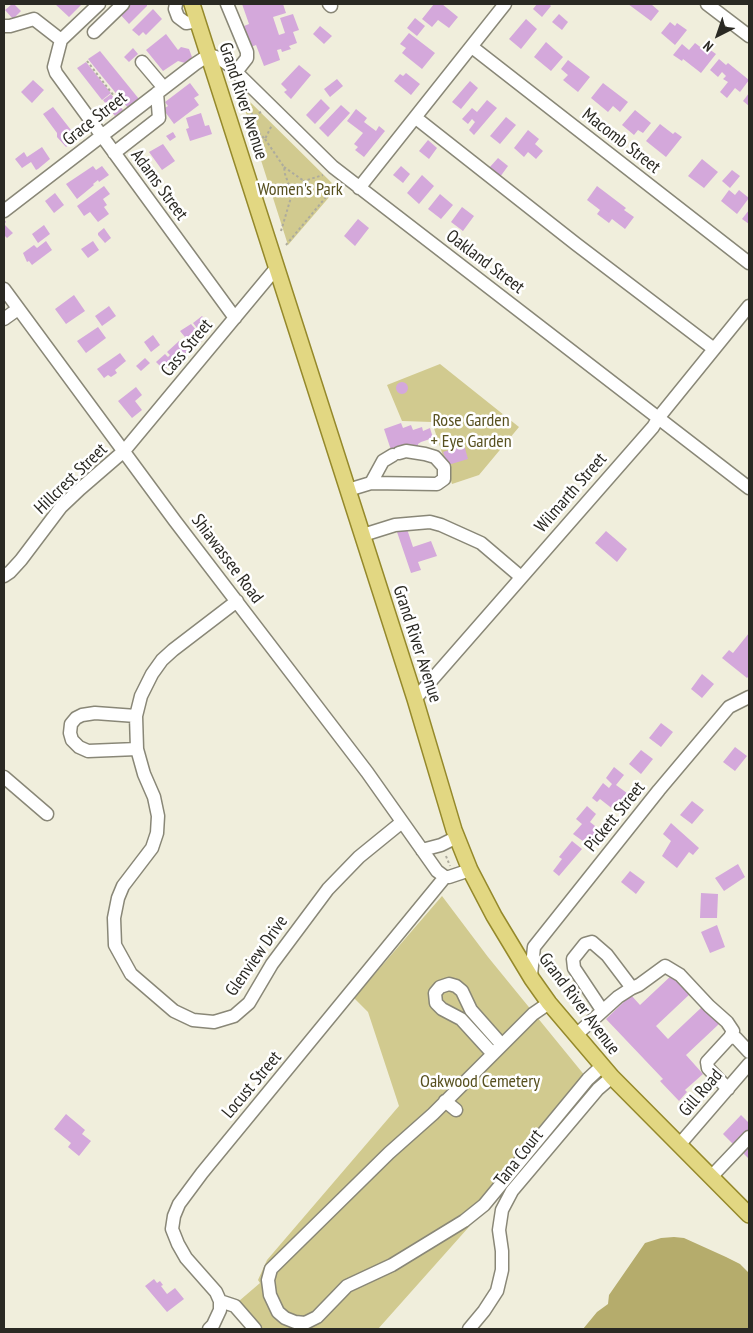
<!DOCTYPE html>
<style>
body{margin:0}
#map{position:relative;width:753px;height:1333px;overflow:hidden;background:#f0eedc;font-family:"PT Sans Narrow",sans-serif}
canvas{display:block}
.frame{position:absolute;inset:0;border:5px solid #2a2923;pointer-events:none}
.north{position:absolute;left:693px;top:10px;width:50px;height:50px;-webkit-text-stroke:4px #fff;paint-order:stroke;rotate:221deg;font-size:14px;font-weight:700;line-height:20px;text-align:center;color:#2a2923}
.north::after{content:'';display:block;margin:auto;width:18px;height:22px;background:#2a2923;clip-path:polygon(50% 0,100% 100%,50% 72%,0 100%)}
</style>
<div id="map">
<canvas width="753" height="1333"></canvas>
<div class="frame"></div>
<div class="north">N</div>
</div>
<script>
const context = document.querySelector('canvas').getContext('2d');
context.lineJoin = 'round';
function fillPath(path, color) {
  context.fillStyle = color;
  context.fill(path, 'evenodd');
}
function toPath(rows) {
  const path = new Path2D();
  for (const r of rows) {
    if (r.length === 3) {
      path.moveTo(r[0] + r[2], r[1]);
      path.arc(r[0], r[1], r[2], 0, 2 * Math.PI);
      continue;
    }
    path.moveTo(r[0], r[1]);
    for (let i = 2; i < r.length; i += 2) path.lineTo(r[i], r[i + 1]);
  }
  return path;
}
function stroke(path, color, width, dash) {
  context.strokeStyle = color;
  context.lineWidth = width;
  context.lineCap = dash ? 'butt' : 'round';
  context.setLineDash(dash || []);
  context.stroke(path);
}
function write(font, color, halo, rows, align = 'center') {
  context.font = font + ' "PT Sans Narrow",sans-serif';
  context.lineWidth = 5;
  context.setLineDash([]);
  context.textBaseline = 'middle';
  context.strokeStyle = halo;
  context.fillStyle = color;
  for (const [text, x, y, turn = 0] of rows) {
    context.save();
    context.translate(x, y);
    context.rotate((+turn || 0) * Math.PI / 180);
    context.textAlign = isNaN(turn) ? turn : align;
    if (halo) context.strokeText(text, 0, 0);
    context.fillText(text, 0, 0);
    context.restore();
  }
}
fillPath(toPath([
 [239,91,337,188,288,245],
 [440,364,519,427,479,475,452,484,432,422,402,421,387,385],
 [442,896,488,957,590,1082,492,1201,378,1329,262,1329,239,1301,260,1283,258,1280,267,1260,399,1106,368,1012,354,998]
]), '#d1ca8f');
fillPath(toPath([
 [674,1237,684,1238,726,1257,740,1264,749,1273,749,1329,583,1329,597,1312,608,1304,609,1295,645,1243,661,1238]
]), '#b5ac6c');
fillPath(toPath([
 [12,4,14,4,21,11,13,19,5,10],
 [55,4,82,4,69,17],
 [127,4,147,4,147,6,129,24,118,12],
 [242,4,283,4,286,13,273,17,279,35,285,33,280,18,293,14,299,30,293,32,297,43,289,46,291,49,282,52,281,49,277,50,280,60,264,66,256,45,251,47,244,26,249,24],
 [434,4,442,4,458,17,449,28,438,20,432,27,422,19],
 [537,4,549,4,551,6,542,17,533,9],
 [628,4,651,4,659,11,651,21],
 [153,9,162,19,146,35,143,32,139,36,132,30],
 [559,14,568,22,562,30,552,22],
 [415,18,425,26,417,36,407,28],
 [526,19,537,29,521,49,509,39],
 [670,22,675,26,677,23,687,30,675,45,661,33],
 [320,26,332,36,324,44,313,34],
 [409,33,435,53,422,69,402,53,406,48,400,44],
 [166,34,178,50,181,47,189,49,192,57,185,63,178,61,163,71,146,50],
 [546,42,563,57,551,71,534,57],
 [695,43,707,52,709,49,716,54,701,73,683,59,682,61,673,55,682,44,689,50],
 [133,48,138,54,129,62,124,57],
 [100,51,139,99,128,108,88,59],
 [719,59,726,65,728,63,749,80,740,92,735,88,727,98,720,92,728,82,723,79,726,76,722,72,718,77,710,70],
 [568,60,590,77,578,92,563,80,568,75,561,69],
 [86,62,111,93,102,100,77,68],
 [299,65,311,75,291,99,284,92,287,90,281,84],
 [406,73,420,84,411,95,394,81,400,74,403,76],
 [337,79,343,86,330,97,324,89],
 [33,80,44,90,32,103,21,92],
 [470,81,478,88,461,109,452,102],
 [190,83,199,95,194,98,199,105,174,124,163,109,168,106,165,102],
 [603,83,628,102,620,112,613,106,608,112,591,98],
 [749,93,749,106,743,101],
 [111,94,123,110,115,116,103,100],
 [321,99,330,108,315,124,306,115],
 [487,100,497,108,474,135,469,130,475,122,472,119,468,124,462,119,472,108,477,112],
 [341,105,350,113,328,137,319,128],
 [53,107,71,130,72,129,75,132,73,133,77,139,66,147,57,137,57,133,43,114],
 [356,109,367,118,364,122,376,131,379,126,385,131,364,157,355,150,358,147,354,144,363,133,347,121],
 [635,110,651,123,643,133,638,130,634,135,622,125],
 [201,113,205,126,209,125,212,134,190,141,186,129,189,128,186,118],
 [506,117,516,125,500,144,490,136],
 [660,124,673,134,675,132,682,137,666,157,646,141],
 [528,130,539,139,535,144,543,151,536,159,528,152,524,157,514,148],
 [173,132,176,137,170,141,166,136],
 [428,140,437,148,429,159,419,151],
 [163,144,175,161,162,170,149,152],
 [42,147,50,159,38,169,36,170,31,162,22,168,15,159,24,152,27,157],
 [498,158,508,166,500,177,489,168],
 [702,159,718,172,704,188,688,176],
 [93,166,96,170,102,166,109,175,99,182,98,180,93,184,94,185,77,199,66,184],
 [401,166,410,174,403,183,393,175],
 [732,170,740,176,730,188,722,181],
 [422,175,434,186,419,204,407,193],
 [104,186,110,194,103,199,107,205,104,207,109,214,98,222,90,212,84,216,77,206],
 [597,186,626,208,624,210,634,217,625,229,612,219,609,223,597,214,600,210,587,200],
 [729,190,735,195,739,190,749,198,737,214,721,201],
 [55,193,64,205,54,213,45,201],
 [440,194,453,205,441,219,428,209],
 [462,207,474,216,463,231,451,222],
 [749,210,749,224,742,219],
 [4,219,6,222,4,224,13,233,7,238,4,235],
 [358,219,369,228,355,246,344,236],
 [44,225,50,234,38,243,32,234],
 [104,228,111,238,105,243,98,235,98,233],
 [46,241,52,250,32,265,29,261,27,262,23,253,34,245,37,248],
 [93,241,99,250,88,258,81,249],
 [74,295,85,311,66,324,55,309],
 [109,306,116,316,102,326,95,316],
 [202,316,206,321,197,328,193,323],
 [191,324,204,339,194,348,180,331],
 [98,327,106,338,86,353,77,341],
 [153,335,160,345,151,352,144,342],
 [179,341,188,351,176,362,174,359,172,361,173,362,164,370,156,362,165,354,168,357,170,355,167,352],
 [120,353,126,361,115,370,117,373,111,377,108,375,104,378,97,369],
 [145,358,150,363,141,371,136,366],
 [402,388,6],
 [136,387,142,395,135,401,142,410,132,418,118,401],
 [401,423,403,428,411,425,413,430,422,427,423,431,430,428,433,438,421,442,418,444,418,446,399,453,394,459,384,429],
 [464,445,468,459,448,465,443,452],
 [407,529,413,547,431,541,437,556,418,562,421,570,411,573,397,532],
 [606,531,627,549,617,562,595,543],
 [749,633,749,656,748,658,749,659,749,676,747,678,722,658,729,650,733,653],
 [702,674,714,684,702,698,691,689],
 [661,723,673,732,661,747,649,738],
 [735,747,747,756,735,771,723,762],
 [641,750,653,759,641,774,629,764],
 [614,767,624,775,616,785,627,793,614,810,600,799,597,802,592,798,603,783,609,788,612,784,606,778],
 [692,801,704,810,692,824,680,815],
 [587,806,596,814,590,822,600,830,587,844,573,834,582,824,576,819],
 [671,823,699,848,693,855,689,852,677,868,662,856,671,841,663,834],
 [572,841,582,849,559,876,553,871,562,859,559,857],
 [738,864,745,877,724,891,715,878],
 [630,871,645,882,636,894,621,882],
 [701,893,718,894,717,918,700,918],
 [717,925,725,947,710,953,701,932],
 [673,974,691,993,656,1026,668,1039,703,1006,719,1024,686,1055,703,1074,685,1090,687,1092,679,1101,660,1081,663,1079,606,1019,631,995,640,1005],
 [66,1114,85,1130,82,1134,91,1141,79,1156,68,1147,71,1143,54,1129],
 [741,1115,749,1123,749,1130,734,1145,723,1134],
 [749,1142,749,1159,741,1151],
 [154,1279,157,1283,160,1281,163,1285,161,1286,167,1294,175,1288,184,1299,167,1312,145,1286]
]), '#d4a8db');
const minor = toPath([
 [176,4,175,9,178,17,186,23,198,21],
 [227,4,247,52,247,58,236,72],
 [329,4,331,6],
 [707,4,749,36],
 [4,26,10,26,34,19,61,40,99,4],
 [94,32,123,4],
 [61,40,54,67,56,73,235,318],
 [472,47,749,263],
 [142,62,164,88],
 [416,118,576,244,714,349],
 [114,153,159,118,157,93],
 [359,188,505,4],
 [4,211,195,64,209,55,219,58,229,65,333,167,749,488],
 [4,289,175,521,367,772,437,871,445,877,449,877,470,870],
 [4,319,18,309],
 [371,483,383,461,393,455],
 [348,490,371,483,437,484,444,479,444,467,435,457,425,454,406,451,399,453],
 [363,535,395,525,430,522,441,525,481,543,521,577],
 [4,576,10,572,21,560,61,507,80,489,124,451,277,267],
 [237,601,173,650,162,660,152,674,141,696,136,716,137,749,144,774,154,797,158,816,157,833,152,848,123,886,118,898,114,918,115,945,131,974,174,1011,193,1020,214,1022,234,1016,249,1003,272,964,328,889,359,857,402,822],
 [415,699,653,427,659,417,749,306],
 [136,716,95,713,82,715,76,718,71,724,70,733,72,740,79,747,88,751,137,749],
 [4,777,47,814],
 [422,850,441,845,457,837],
 [531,975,534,947,659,790,729,707,749,697],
 [549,1003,533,1014,433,1114,389,1153,271,1269,268,1280,270,1295,278,1312,285,1318,295,1322,305,1323,317,1317,347,1286,392,1265,464,1221,484,1205,588,1079,602,1066],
 [602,1010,574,968,573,959,585,944,592,942,607,955,632,988],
 [576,1035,618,997,632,988,639,985,665,966,680,975,709,1006,727,1022,733,1031,730,1037],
 [493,1054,461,1019,442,1009,436,1003,435,993,440,987,449,984,456,986,462,991,471,1010,502,1045],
 [728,1089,708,1068,707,1062,730,1037,736,1038,749,1052],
 [445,1101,456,1110],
 [679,1145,749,1064],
 [711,1177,749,1137],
 [220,1301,235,1306,255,1329],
 [209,1329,213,1325,220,1310,220,1301,216,1292,186,1258,178,1244,172,1229,174,1216,179,1204,202,1173,445,877],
 [469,1329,484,1311,497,1291,502,1270,502,1251,499,1230,502,1210,512,1191,598,1089,612,1077]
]);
const major = toPath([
 [192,4,415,699,454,830,470,870,494,916,532,979,549,1003,612,1077,749,1215]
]);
stroke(minor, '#898777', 15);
stroke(major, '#95892b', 18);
stroke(toPath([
 [87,61,121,105],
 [247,104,253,116],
 [242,107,248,104],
 [261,112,246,120,265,139,272,125],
 [265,139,284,167,285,174,292,194],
 [284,167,304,181],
 [281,231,292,194,304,181,323,175],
 [286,245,336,185],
 [446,856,450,866]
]), '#adab9d', 2, [2.5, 2.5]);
stroke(minor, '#fff', 12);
stroke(major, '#e2d782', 15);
write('18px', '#2a2923', '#fff', [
 ["Grand River Avenue",243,101,72],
 ["Grace Street",95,119,-38],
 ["Macomb Street",621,141,38],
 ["Adams Street",159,185,54],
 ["Oakland Street",485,262,37],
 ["Cass Street",187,348,-50],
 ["Hillcrest Street",71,479,-44],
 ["Wilmarth Street",571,493,-49],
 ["Shiawassee Road",227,559,53],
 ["Grand River Avenue",417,644,72],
 ["Pickett Street",615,817,-51],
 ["Glenview Drive",257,956,-55],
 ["Grand River Avenue",579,1004,53],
 ["Locust Street",252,1085,-50],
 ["Gill Road",701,1093,-49],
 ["Tana Court",519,1158,-52]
]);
write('18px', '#57501f', '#fff', [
 ["Women's Park",300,190],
 ["Rose Garden",471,421],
 ["+ Eye Garden",471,442],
 ["Oakwood Cemetery",480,1082]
]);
</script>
